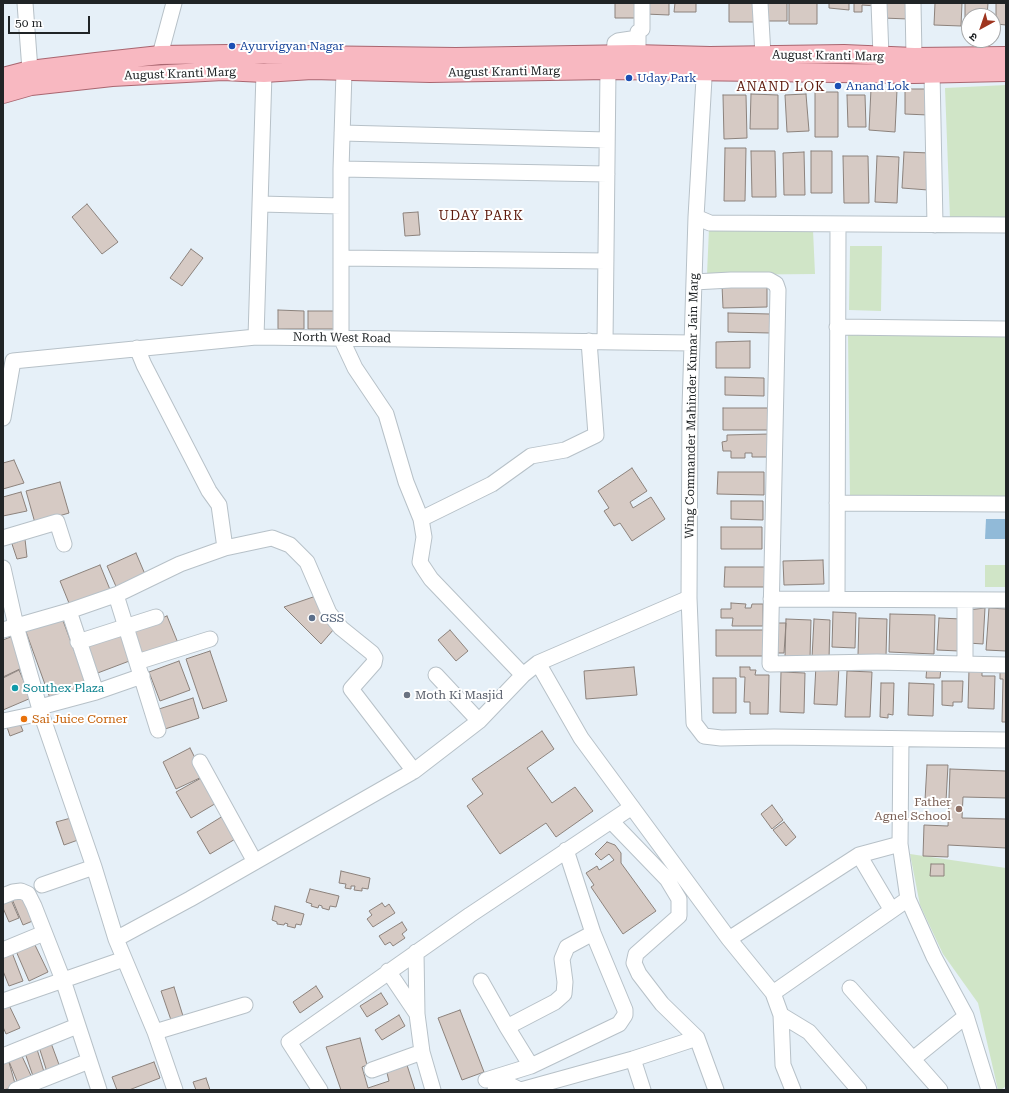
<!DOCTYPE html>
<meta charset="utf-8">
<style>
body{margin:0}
#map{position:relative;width:1009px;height:1093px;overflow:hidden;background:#e6f0f8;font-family:"Roboto Serif","Noto Sans Devanagari",serif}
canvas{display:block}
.frame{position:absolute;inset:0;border:4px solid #202426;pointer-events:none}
.north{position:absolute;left:961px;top:8px;width:40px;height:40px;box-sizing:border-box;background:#fff;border:1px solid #a6a7a8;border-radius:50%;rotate:220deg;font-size:11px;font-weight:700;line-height:16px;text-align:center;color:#202426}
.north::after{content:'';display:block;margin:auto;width:14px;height:18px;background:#9e351f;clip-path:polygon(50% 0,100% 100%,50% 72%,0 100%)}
.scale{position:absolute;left:8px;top:16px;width:82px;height:18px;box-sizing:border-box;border:2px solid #202426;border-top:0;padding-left:5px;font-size:12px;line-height:14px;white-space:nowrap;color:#202426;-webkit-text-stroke:3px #fff;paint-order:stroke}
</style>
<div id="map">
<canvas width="1009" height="1093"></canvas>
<div class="frame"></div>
<div class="north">उ</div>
<div class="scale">50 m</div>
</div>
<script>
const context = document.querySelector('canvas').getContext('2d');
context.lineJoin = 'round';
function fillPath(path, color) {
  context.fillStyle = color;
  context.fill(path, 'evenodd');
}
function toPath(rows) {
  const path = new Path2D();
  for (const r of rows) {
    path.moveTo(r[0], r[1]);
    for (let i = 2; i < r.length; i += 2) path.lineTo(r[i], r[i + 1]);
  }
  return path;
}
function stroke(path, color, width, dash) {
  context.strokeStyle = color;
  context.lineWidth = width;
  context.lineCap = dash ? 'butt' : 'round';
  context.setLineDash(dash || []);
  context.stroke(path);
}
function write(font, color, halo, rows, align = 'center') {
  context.font = font + ' "Roboto Serif",serif';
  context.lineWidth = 4;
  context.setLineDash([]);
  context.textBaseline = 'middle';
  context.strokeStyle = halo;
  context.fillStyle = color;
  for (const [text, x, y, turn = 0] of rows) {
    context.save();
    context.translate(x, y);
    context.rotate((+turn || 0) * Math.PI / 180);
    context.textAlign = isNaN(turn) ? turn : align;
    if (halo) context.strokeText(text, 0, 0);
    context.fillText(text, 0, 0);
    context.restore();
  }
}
fillPath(toPath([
 [1006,85,1006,219,950,219,945,88],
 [709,228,813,230,815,274,707,275],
 [850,246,882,246,881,311,849,310],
 [848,335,1006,336,1006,496,850,497],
 [985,565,1006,565,1006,587,985,587],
 [910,854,1006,868,1006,1086,1001,1090,998,1090,978,1003,943,954,920,905]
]), '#d0e5c7');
fillPath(toPath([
 [986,519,1006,519,1006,539,985,539]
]), '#91bad8');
const building = toPath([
 [615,3,637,3,637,18,615,18,615,3],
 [645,3,669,3,669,15,645,14,645,3],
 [675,3,696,3,696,12,674,12,675,3],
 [729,3,756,3,756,22,729,22,729,3],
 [764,3,787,3,787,21,764,21,764,3],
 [789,3,817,3,817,24,789,24,789,3],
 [829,3,849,3,849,10,829,8,829,3],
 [854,3,876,3,876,6,862,5,862,12,854,12,854,3],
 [884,3,908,3,908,19,883,18,884,3],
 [935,3,962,3,961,26,934,25,935,3],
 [965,3,988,3,987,16,969,16,969,24,965,24,965,3],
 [996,3,1006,3,1006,25,996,24,996,3],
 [871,89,897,90,895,132,869,130,871,89],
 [905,89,929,89,928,115,905,114,905,89],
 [815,92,838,92,838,137,815,137,815,92],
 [751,94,778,95,778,129,750,129,751,94],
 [806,94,809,131,787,132,785,95,806,94],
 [723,95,746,95,747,138,724,139,723,95],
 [847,95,865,95,866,127,848,127,847,95],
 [725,148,746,148,745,201,724,201,725,148],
 [751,151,775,151,776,197,752,197,751,151],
 [811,151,832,151,832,193,811,193,811,151],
 [804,152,805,195,784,195,783,153,804,152],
 [904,152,930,153,928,190,902,188,904,152],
 [843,156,868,156,869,203,844,203,843,156],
 [877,156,899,157,897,203,875,202,877,156],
 [87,204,118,242,102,254,72,217,87,204],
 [418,212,420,235,405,236,403,213,418,212],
 [191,249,203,258,182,286,170,278,191,249],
 [767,284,767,307,723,308,722,285,767,284],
 [278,310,304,311,304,329,278,329,278,310],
 [308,311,334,311,334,329,308,329,308,311],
 [728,313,770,314,770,333,728,332,728,313],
 [750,341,750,368,716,368,716,342,750,341],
 [725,377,764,378,764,396,725,395,725,377],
 [723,408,770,408,770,430,723,430,723,408],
 [770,434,771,457,752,457,752,453,745,453,745,458,731,458,731,451,723,451,722,442,727,441,727,435,770,434],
 [14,460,24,483,3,489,3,463,14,460],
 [632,468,647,491,630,502,633,508,651,497,665,519,632,541,620,523,614,526,604,511,609,508,598,491,632,468],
 [718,472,764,472,764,495,717,494,718,472],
 [60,482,69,513,35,523,26,491,60,482],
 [21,492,27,511,3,516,3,497,21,492],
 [731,501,763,501,763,520,731,519,731,501],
 [721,527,762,527,762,549,721,549,721,527],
 [25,539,27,557,17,559,12,544,25,539],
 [136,553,147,579,118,591,107,566,136,553],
 [823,560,824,584,784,585,783,561,823,560],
 [100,565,111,592,71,608,60,581,100,565],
 [725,567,770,567,769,587,724,587,725,567],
 [319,595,334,629,321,644,284,607,319,595],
 [731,603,746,604,745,608,751,608,752,604,763,604,763,626,732,626,733,618,721,618,721,609,731,609,731,603],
 [985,608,983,644,968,643,968,610,985,608],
 [989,608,1006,609,1006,651,986,650,989,608],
 [833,612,856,613,855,648,832,647,833,612],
 [890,614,935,615,934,654,889,652,890,614],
 [167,616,178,643,141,657,131,630,167,616],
 [62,618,87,685,51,701,25,629,62,618],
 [859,618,887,619,886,656,858,655,859,618],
 [939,618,961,619,959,651,937,650,939,618],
 [786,619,811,620,810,658,785,657,786,619],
 [814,619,830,620,829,659,812,658,814,619],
 [774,623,786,623,784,653,773,653,774,623],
 [121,629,132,660,95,674,83,643,121,629],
 [450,630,468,651,456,661,438,640,450,630],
 [716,630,768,630,768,656,716,656,716,630],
 [13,636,24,667,3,677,3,640,13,636],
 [210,651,227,701,203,709,186,659,210,651],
 [179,661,190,690,160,701,149,672,179,661],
 [816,665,839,666,837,705,814,704,816,665],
 [927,666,941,667,940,678,926,678,927,666],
 [634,667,637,695,586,699,584,671,634,667],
 [740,667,750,667,750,670,756,670,755,675,769,675,768,714,750,714,750,702,744,702,745,677,740,677,740,667],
 [1000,668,1006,669,1006,722,1002,722,1003,679,1000,679,1000,668],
 [969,669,982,670,982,676,995,676,994,709,968,708,969,669],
 [19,670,31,698,3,710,3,678,19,670],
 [847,671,872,672,870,717,845,717,847,671],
 [781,672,805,673,804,713,780,712,781,672],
 [713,678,736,678,736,713,713,713,713,678],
 [942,681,963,681,962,702,953,702,953,706,942,705,942,681],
 [881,683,894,683,893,715,888,714,888,718,880,717,881,683],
 [909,683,934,684,933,716,908,715,909,683],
 [193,698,199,718,165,729,159,709,193,698],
 [18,719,23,731,10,736,6,724,18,719],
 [542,731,554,749,527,768,552,803,575,787,593,811,556,837,546,823,500,854,467,806,483,794,472,779,542,731],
 [190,748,204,776,176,789,163,762,190,748],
 [927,765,948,765,946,801,925,800,927,765],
 [950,769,1006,771,1006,798,963,797,962,818,1006,819,1006,848,948,845,948,857,923,856,924,825,948,826,950,769],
 [203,777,218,802,191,818,176,792,203,777],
 [772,805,783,820,772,829,761,814,772,805],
 [223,816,237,838,210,854,197,832,223,816],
 [71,818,78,840,64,845,56,822,71,818],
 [784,822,796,837,786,846,773,830,784,822],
 [607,842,615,845,621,853,621,863,656,911,623,934,591,887,594,885,586,873,597,866,599,870,614,860,609,854,601,860,595,854,607,842],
 [931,864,944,864,944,876,930,876,931,864],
 [341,871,370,878,368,889,362,888,362,891,354,890,355,886,351,886,351,889,345,888,346,884,339,883,341,871],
 [310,889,339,896,336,907,330,906,329,910,322,908,322,906,319,905,318,908,311,906,312,904,306,902,310,889],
 [24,894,35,920,23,925,12,899,24,894],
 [9,895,19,918,9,922,3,908,3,897,9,895],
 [382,903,385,907,389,904,395,913,373,927,367,919,372,915,369,911,382,903],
 [275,906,304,914,301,925,296,924,295,928,287,926,288,924,285,923,284,925,277,924,277,922,272,920,275,906],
 [402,922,407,930,402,934,405,938,393,946,390,942,385,945,379,936,402,922],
 [34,943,48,972,29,981,16,951,34,943],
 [11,950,23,981,9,986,3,971,3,952,11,950],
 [316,986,323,997,300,1013,293,1002,316,986],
 [174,987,183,1016,171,1020,161,991,174,987],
 [381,993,388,1004,367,1017,360,1006,381,993],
 [7,1001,20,1028,6,1034,3,1027,3,1003,7,1001],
 [460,1010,484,1072,462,1080,438,1018,460,1010],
 [399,1015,405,1026,382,1040,375,1030,399,1015],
 [360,1038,367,1065,362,1067,368,1088,389,1081,386,1069,406,1062,415,1090,341,1090,326,1047,360,1038],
 [51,1043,61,1070,48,1075,39,1047,51,1043],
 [36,1046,45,1075,34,1079,24,1050,36,1046],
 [21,1054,33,1080,19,1086,8,1059,21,1054],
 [8,1059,16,1087,3,1090,3,1061,8,1059],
 [154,1062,160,1078,129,1090,117,1090,112,1077,154,1062],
 [206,1078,210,1090,196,1090,193,1082,206,1078]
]);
fillPath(building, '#d6cac4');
stroke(building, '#8c827c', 1);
const minor = toPath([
 [25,3,30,70],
 [760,3,763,55],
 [879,3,881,56],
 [913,3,914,57],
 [638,38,638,32,642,29,642,3],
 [614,54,615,43,618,41,638,38,638,54],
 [160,55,174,3],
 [705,61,696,217,690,408,689,598,694,723,704,736,721,738,774,737,1006,740],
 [344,72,341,169,341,338,355,368,386,414,406,482,421,519,424,537,420,562,423,567,431,579,523,675],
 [932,72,935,225],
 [342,133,607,140],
 [341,169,607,174],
 [260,204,341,206],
 [696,217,710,223,1006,225],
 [341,258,606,261],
 [694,282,731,280,769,280,776,284,778,290,770,664,877,662,1006,665],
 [837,327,1006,329],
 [256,337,264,73],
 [605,342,608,70],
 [137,348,144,365,209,491,219,505,225,548],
 [3,418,13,361,256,337,692,343],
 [837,503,1006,504],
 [421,519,492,484,531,456,565,450,596,435,589,341],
 [3,538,57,522,64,544],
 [3,568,16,626,41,713,94,867,116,939,155,1032,175,1090],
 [116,595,158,730],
 [771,599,1006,600],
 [837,599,838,224],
 [965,600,965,664],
 [69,611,96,692],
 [3,630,69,611,118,594,180,564,225,548,272,538,290,545,307,562,329,613,341,628,372,653,375,658,374,663,351,689,414,771],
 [78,642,156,617],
 [137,662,210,639],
 [538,663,581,738,729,939,773,993,781,1015,783,1065,793,1090],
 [436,675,479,721],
 [40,707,96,692,142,676],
 [3,721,41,713],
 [901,739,900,844,908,899,934,957,966,1016,989,1090],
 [200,762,255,862],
 [611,821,667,879,679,899,679,916,636,954,634,963,639,974,662,1004,697,1038,716,1090],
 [859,855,891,909],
 [42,885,94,867],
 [3,896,13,892,21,891,28,894,34,906,63,980,99,1090],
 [116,939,190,899,414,771,479,721,523,675,538,663,689,598],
 [729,939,859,855,900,844],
 [3,950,44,933],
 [416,952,417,1014,422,1052,433,1090],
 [388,971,417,1014],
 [481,981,507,1027,555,1002,564,994,565,982,562,959,567,947,593,933],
 [850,988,940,1090],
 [773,993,908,899],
 [3,1001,124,959],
 [781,1015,809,1032,859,1090],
 [507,1027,531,1066],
 [155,1032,245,1005],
 [3,1056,77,1026],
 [633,1059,643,1090],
 [913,1059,966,1016],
 [372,1070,422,1052],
 [486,1080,531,1066,619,1024,625,1015,625,1010,593,933,566,850],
 [16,1090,89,1061],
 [320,1090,289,1042,470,915,632,807],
 [495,1090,510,1085,520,1090],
 [521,1090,633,1059,697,1038]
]);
const major = toPath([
 [3,77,30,70,96,62,160,55,228,54,456,57,634,54,710,56,844,54,914,57,1006,56],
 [3,94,31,86,112,77,223,71,264,73,312,70,430,73,608,70,914,74,1006,72]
]);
stroke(minor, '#b7c1c8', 17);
stroke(major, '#a96670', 20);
stroke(minor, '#fff', 15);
stroke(major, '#f8b8c1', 18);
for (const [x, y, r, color] of [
 [232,46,4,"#1a4fb4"],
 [629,78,4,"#1a4fb4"],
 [838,86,4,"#1a4fb4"],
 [312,618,4,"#5c6f8a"],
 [15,688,4,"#0f9aa8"],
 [407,695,4,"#6b7280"],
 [24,719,4,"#e8710a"],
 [959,809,4,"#8d6e63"]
]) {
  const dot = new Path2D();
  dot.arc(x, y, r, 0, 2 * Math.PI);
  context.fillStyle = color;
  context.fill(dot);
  stroke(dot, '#fff', 1.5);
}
write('12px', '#164399', '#fff', [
 ["Ayurvigyan Nagar",240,46],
 ["Uday Park",637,78],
 ["Anand Lok",846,86]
], 'left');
write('12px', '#202426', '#fff', [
 ["August Kranti Marg",828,56,1],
 ["August Kranti Marg",504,72,-1],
 ["August Kranti Marg",180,74,-2],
 ["North West Road",342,338,1],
 ["Wing Commander Mahinder Kumar Jain Marg",692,406,-89]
]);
write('12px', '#4e5e75', '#fff', [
 ["GSS",320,618]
], 'left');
write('12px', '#0d838f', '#fff', [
 ["Southex Plaza",23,688]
], 'left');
write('12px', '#5b616d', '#fff', [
 ["Moth Ki Masjid",415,695]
], 'left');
write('12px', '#c56008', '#fff', [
 ["Sai Juice Corner",32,719]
], 'left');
write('12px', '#785e54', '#fff', [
 ["Father",951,802],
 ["Agnel School",951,816]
], 'right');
context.letterSpacing = '1px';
write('13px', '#5c190c', '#fff', [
 ["ANAND LOK",781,87],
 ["UDAY PARK",481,216]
]);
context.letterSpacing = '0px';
</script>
